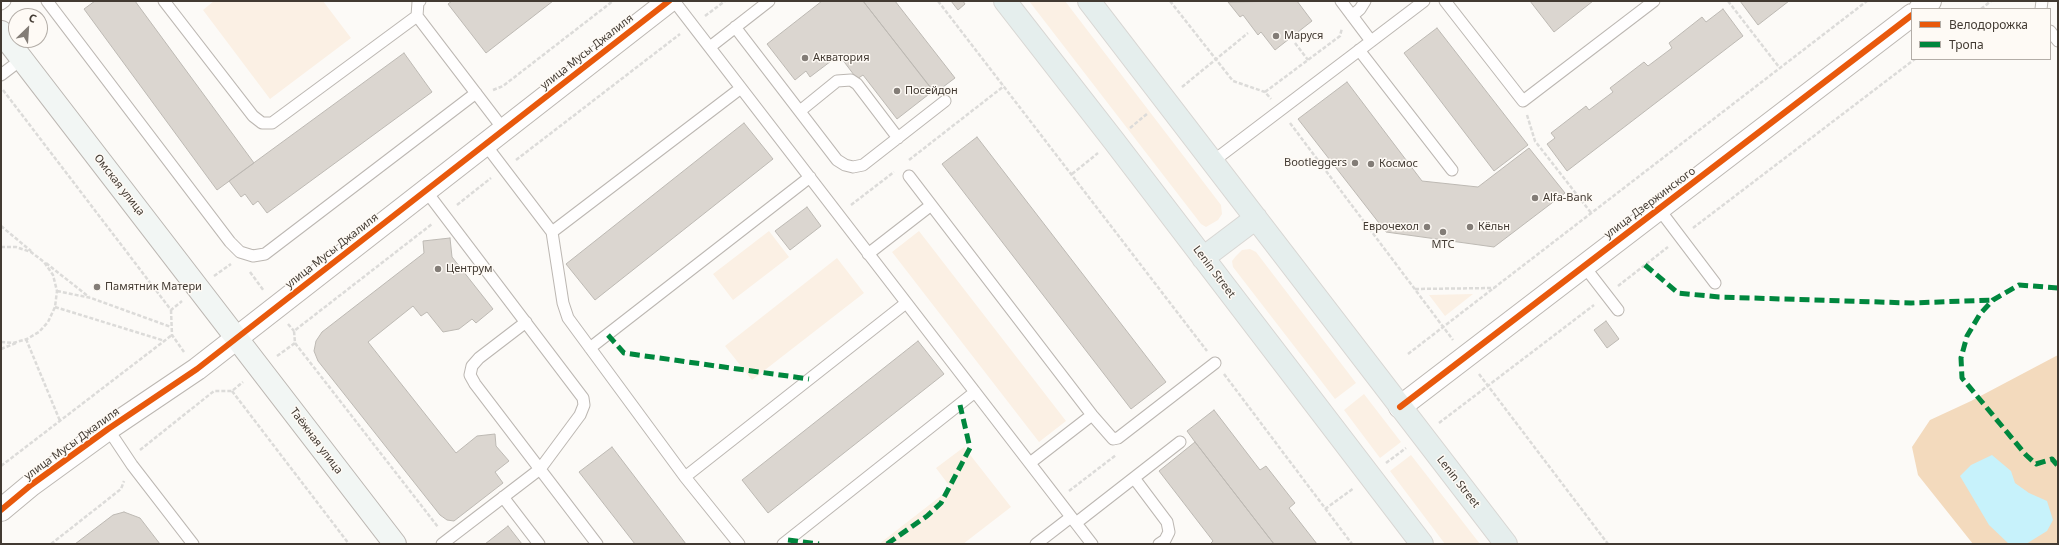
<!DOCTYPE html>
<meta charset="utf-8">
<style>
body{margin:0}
#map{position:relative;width:2059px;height:545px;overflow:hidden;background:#fcfaf7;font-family:"Noto Sans",sans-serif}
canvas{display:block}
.frame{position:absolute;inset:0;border:2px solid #423a32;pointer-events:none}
.legend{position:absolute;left:1911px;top:8px;width:140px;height:52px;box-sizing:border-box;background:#fefaf5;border:1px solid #b3ada7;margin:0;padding:5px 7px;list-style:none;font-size:12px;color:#423a32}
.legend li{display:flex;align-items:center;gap:8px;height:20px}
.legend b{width:20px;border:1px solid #b3ada7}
.north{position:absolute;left:8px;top:8px;width:40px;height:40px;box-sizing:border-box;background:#fefaf5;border:1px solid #b3ada7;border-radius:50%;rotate:25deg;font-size:11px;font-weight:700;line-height:16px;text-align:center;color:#423a32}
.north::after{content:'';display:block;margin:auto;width:14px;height:18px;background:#837d77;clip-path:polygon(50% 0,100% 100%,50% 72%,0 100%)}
</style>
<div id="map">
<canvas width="2059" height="545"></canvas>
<div class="frame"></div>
<ul class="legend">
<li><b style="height:5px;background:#e8590c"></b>Велодорожка</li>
<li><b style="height:5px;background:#00873e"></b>Тропа</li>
</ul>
<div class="north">С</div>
</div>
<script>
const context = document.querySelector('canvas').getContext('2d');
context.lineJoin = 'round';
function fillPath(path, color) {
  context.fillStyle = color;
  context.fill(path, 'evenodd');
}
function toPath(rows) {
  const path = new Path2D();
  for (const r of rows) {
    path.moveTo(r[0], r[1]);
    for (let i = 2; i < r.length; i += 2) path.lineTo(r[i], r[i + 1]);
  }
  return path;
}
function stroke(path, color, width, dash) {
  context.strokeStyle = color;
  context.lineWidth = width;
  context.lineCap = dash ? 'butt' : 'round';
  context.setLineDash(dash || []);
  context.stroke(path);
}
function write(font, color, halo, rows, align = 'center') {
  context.font = font + ' "Noto Sans",sans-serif';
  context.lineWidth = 3;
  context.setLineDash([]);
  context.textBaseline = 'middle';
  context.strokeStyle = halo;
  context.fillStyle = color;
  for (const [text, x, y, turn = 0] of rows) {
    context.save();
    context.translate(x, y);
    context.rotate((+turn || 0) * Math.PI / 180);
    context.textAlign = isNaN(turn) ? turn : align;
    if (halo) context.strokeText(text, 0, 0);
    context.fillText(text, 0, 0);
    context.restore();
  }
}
fillPath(toPath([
 [214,1,323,1,351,38,270,99,203,10],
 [1029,1,1065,1,1221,205,1222,214,1218,220,1206,227,1201,224],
 [769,231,789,257,733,300,713,274],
 [919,231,1066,421,1039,442,892,252],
 [1250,249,1256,252,1356,383,1335,399,1233,267,1232,261,1236,256,1242,250],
 [837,258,864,293,752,380,725,346],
 [1473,294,1445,316,1429,295],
 [1364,394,1401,442,1380,458,1344,410],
 [964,447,1011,507,963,544,879,544,951,488,936,468],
 [1411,455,1480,544,1445,544,1390,471]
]), '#fbf0e4');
fillPath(toPath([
 [2058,355,2058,544,1973,544,1918,475,1912,447,1930,420,1971,401]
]), '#f3dabd');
fillPath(toPath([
 [1992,455,2011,471,2015,483,2029,493,2047,501,2053,520,2047,531,2026,544,2009,544,1989,525,1960,476,1971,465]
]), '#c7f2fb');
const building = toPath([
 [95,1,135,1,254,163,217,190,84,9,95,1],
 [452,1,553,1,486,53,448,4,452,1],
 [822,1,863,1,933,91,897,119,863,75,857,79,839,55,810,77,806,71,795,80,767,44,822,1],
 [863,1,895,1,955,78,935,93,863,1],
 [951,1,963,1,965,4,958,10,951,1],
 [1297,1,1312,21,1275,50,1261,32,1258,35,1243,15,1240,17,1228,2,1297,1],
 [1530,1,1593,1,1554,32,1530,1],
 [1740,1,1789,1,1758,25,1740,1],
 [1723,9,1743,36,1567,171,1547,144,1555,138,1551,133,1586,106,1589,110,1613,92,1610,88,1644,62,1648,66,1672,48,1669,43,1702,17,1706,22,1723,9],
 [1437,28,1528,145,1494,171,1404,53,1437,28],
 [404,53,432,92,267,213,258,201,253,205,245,194,241,197,229,181,404,53],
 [1347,82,1422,181,1478,187,1529,148,1565,193,1494,247,1386,232,1298,119,1347,82],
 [744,123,773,159,595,300,566,264,744,123],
 [977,137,1166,382,1131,409,942,164,977,137],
 [807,207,821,226,790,250,775,231,807,207],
 [450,238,452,257,493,309,476,323,472,319,459,329,443,332,427,312,421,316,413,306,368,342,456,453,477,436,495,434,496,446,509,461,495,472,503,483,454,521,447,520,440,515,318,361,314,351,316,341,322,332,424,253,423,241,450,238],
 [1606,321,1619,339,1607,348,1594,330,1606,321],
 [918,341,944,374,768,513,742,480,918,341],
 [1214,410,1260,470,1266,466,1295,503,1289,508,1317,544,1274,544,1195,442,1187,431,1214,410],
 [1195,442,1274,544,1210,544,1213,541,1159,471,1195,442],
 [612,447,686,544,635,544,579,472,612,447],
 [124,512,140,518,160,544,75,544,113,515,124,512],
 [508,526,522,544,485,544,508,526]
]);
fillPath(building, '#dbd6d0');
stroke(building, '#bdb9b3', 1);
const service = toPath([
 [47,1,230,242,240,252,253,256,265,254,476,93],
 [164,1,253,116,262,123,272,123,417,16,504,130],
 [674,1,1092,544],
 [1341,1,1371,41],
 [1445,1,1523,101,1654,1],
 [1,4,5,1],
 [2041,9,2042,1],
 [417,16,418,2,420,1],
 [1352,16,1360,9,1365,1],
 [735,27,837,160,845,165,853,167,863,165,945,101],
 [2050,31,2058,41],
 [710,47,769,1],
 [1359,50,1452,170],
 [1,75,22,59],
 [800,111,837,81,851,80,857,84,898,138],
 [485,144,552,232,563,303,568,318,685,477,739,544],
 [1212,162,1424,1],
 [909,176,1092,415,1113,439,1118,438,1215,363],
 [426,191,583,398,584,405,580,415,540,469,442,544],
 [1659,209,1715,283],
 [552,232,741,88],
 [868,254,930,206],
 [1584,266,1618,310],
 [526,322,479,358,472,366,470,375,475,384,597,544],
 [590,348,810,177],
 [108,429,132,465,193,544],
 [1030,463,1092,415],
 [685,477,906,303],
 [1134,478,1167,522,1169,532,1165,540,1159,544],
 [503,497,539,544],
 [1076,523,1180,442],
 [783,544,975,392],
 [1036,544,1071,517]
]);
const tertiary = toPath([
 [1920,9,1930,1],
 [1400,407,1912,15],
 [1,510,31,485,108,429,197,369,669,1]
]);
const secondary = toPath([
 [1,32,395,544]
]);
const primary = toPath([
 [1005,1,1114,141,1422,544],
 [1089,1,1506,544],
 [1203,258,1256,218]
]);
stroke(service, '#bcb7b2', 13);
stroke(tertiary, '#bcb7b2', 24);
stroke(secondary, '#bcb7b2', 24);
stroke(primary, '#d8d6d3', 24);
stroke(toPath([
 [938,1,1207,351],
 [1170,1,1233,81,1265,92,1271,99],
 [1728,1,1779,67],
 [1981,9,1991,1],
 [705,16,725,1],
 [1295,43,1308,60],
 [1182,87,1248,33],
 [3,90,171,310,182,301],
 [493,90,503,86,613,1],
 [1265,92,1340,36,1342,28],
 [1527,115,1535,141,1592,214],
 [1290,123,1453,340],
 [1130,128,1148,113],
 [516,160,680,34],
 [909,160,1004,86],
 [1072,174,1098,153],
 [457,205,491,178],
 [851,205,894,172],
 [1,226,31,251],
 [1693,228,1915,59],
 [1,247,16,247,31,252,44,262,53,275,57,291,55,307,48,322,39,332,27,339,13,343,1,342],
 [46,263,89,297],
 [250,272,264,291],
 [214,276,231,264],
 [1618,286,1668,247],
 [1415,289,1494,288],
 [57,291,91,298,171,327],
 [55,307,165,341],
 [171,310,172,335,184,352],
 [288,324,294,331],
 [26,339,60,421],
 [295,343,438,527],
 [1,349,16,343],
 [1408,354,1867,1],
 [277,356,295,343,294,331,432,224],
 [1224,374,1352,544],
 [1479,374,1608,544],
 [232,391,349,544],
 [1439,423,1594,305],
 [140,450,214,391,232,391,243,382],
 [1386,463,1406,448],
 [1,466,172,335],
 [1069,491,1116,455],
 [1325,509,1354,488],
 [51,544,121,489,124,481]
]), '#dcdbd9', 2.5, [4, 2]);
stroke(service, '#fffefe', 11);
stroke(tertiary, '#fffefe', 22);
stroke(secondary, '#f2f6f4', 22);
stroke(primary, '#e5eeed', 22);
stroke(toPath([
 [1645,265,1678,293,1719,297,1911,303,1993,300],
 [2058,288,2019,285,1993,300,1980,314,1967,336,1961,358,1962,378,2026,455,2036,464,2052,459,2058,466],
 [608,335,624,353,809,379],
 [788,540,819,544],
 [887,544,927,516,941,503,970,448,960,405]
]), '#00873e', 5, [10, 5]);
stroke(toPath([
 [1400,407,1912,15],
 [1,510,31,485,108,429,197,369,669,1]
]), '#e8590c', 6);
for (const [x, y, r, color] of [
 [1276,36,4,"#837d77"],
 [805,58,4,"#837d77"],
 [897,91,4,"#837d77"],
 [1355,163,4,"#837d77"],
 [1371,164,4,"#837d77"],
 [1535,198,4,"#837d77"],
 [1427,227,4,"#837d77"],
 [1470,227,4,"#837d77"],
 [1443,232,4,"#837d77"],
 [438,269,4,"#837d77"],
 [97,287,4,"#837d77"]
]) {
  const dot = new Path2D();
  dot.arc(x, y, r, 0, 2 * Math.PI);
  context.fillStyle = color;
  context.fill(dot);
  stroke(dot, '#fefaf5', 1.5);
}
write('11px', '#423a32', '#fefaf5', [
 ["Маруся",1284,36],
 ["Акватория",813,58],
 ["Посейдон",905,91],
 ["Bootleggers",1347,163,"right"],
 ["Космос",1379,164],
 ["Alfa-Bank",1543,198],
 ["Еврочехол",1419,227,"right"],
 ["Кёльн",1478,227],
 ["МТС",1443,245,"center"],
 ["Центрум",446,269],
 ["Памятник Матери",105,287]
], 'left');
write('11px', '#423a32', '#fefaf5', [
 ["улица Мусы Джалиля",587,52,-38],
 ["Омская улица",119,185,52],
 ["улица Дзержинского",1650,203,-37],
 ["улица Мусы Джалиля",332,251,-38],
 ["Lenin Street",1214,272,53],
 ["Таёжная улица",316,441,53],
 ["улица Мусы Джалиля",72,444,-36],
 ["Lenin Street",1458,482,52]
]);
</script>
